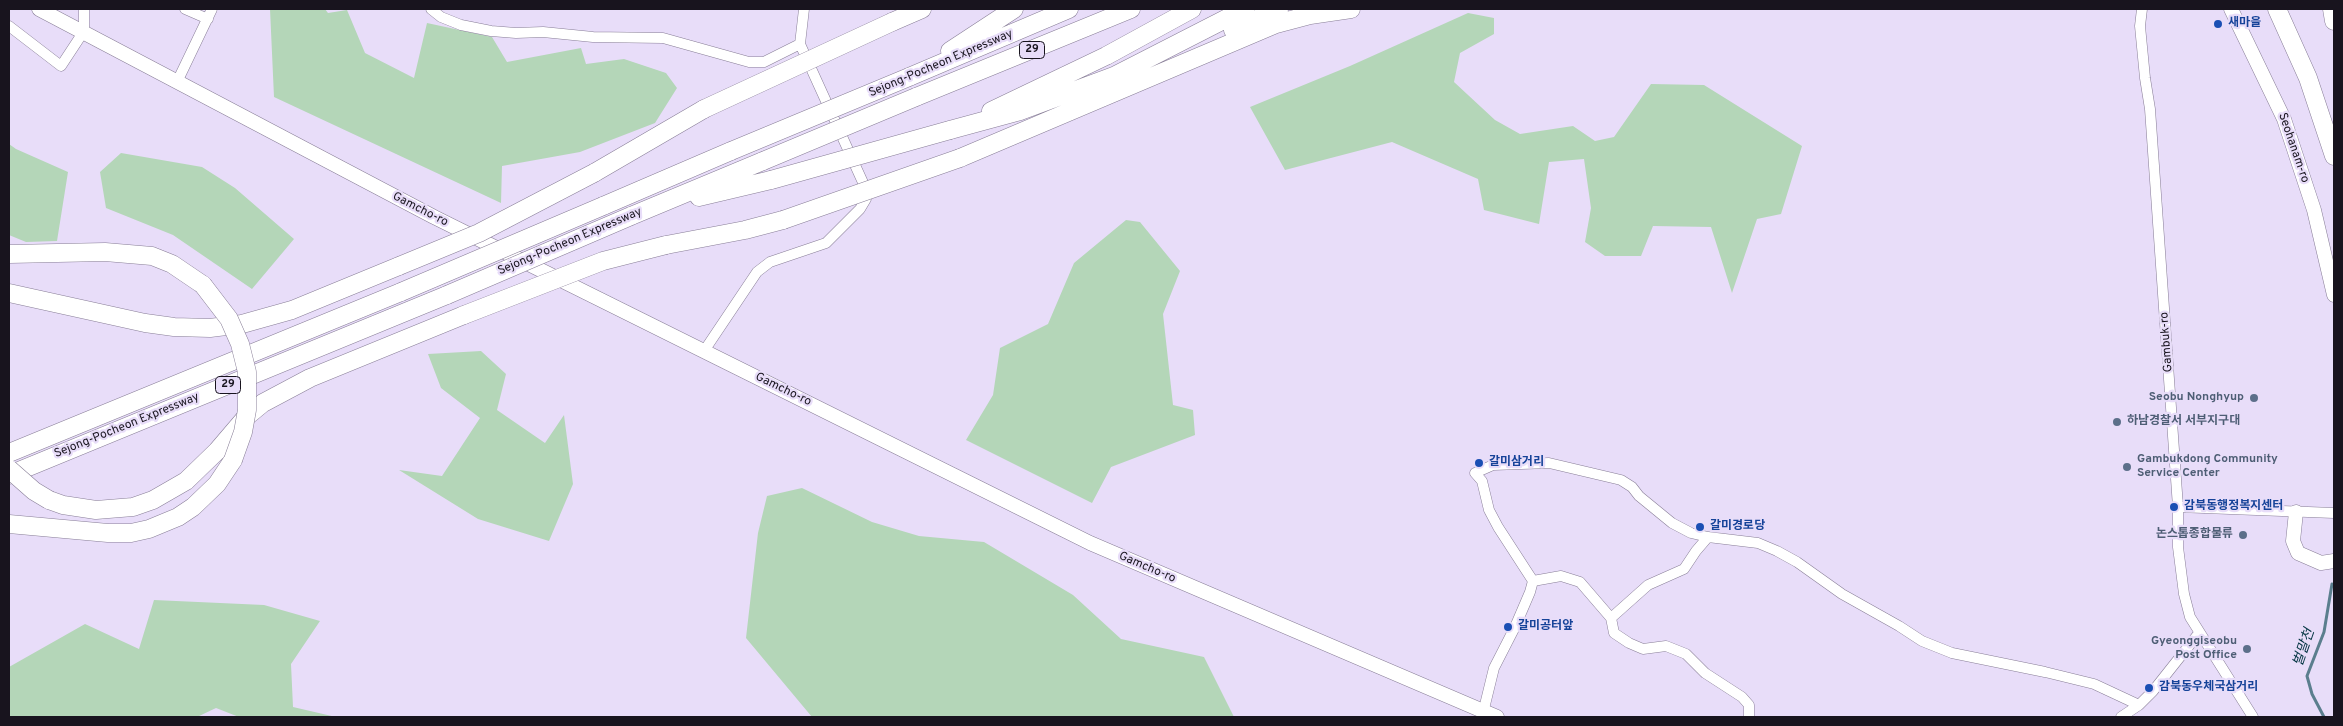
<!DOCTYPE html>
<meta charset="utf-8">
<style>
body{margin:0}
#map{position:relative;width:2343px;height:726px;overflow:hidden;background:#e8ddf9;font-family:Overpass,sans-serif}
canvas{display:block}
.frame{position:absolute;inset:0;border:10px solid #18141e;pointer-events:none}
</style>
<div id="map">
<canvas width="2343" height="726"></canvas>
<div class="frame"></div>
</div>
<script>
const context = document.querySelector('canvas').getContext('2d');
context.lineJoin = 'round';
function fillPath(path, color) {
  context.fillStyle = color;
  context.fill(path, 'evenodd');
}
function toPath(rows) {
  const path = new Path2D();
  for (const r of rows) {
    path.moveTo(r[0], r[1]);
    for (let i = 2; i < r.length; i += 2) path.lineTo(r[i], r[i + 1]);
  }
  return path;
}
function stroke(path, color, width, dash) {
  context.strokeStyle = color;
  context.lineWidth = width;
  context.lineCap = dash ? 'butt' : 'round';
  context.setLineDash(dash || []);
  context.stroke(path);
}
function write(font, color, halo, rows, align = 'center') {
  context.font = font + ' Overpass,"Noto Sans KR",sans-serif';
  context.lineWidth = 4.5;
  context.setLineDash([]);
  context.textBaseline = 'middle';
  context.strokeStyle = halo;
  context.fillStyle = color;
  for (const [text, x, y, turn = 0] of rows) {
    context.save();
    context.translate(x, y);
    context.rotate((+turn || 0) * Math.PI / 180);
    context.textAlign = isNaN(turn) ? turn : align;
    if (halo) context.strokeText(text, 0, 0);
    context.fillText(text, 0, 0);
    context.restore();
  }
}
fillPath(toPath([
 [270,9,325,9,328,13,347,10,365,53,414,78,427,23,492,37,507,62,581,48,586,64,624,59,666,73,677,88,655,123,580,152,502,166,501,203,274,97],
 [1468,13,1494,18,1494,34,1460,53,1454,82,1495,120,1520,134,1573,126,1595,141,1614,137,1651,84,1704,85,1802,146,1781,214,1757,219,1732,293,1711,227,1653,226,1641,256,1605,256,1585,242,1591,208,1584,159,1549,162,1539,224,1484,210,1478,179,1392,142,1285,170,1250,107,1350,66],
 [9,144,16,149,68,172,57,241,26,242,9,235],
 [121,153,202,167,235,188,294,239,252,289,173,235,106,208,100,172],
 [1126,220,1140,222,1180,271,1163,314,1173,405,1193,410,1195,435,1111,467,1092,503,966,440,993,395,1000,348,1048,324,1074,263],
 [481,351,506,374,497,410,545,443,564,415,573,484,549,541,478,519,399,470,442,476,480,418,441,388,428,354],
 [802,488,872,522,919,536,984,542,1073,595,1121,639,1204,657,1234,717,812,717,746,638,758,533,767,496],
 [154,600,264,605,320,621,291,664,293,707,336,717,239,717,216,708,197,717,9,717,9,667,85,624,139,649]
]), '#b4d6b8');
stroke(toPath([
 [2324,717,2312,694,2307,676,2324,632,2332,584]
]), '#5b7e8e', 3);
const street = toPath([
 [185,9,208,19],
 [431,9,441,17,461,25,491,31,516,33,543,32,593,37,663,38,749,62,764,62,800,44,865,187,866,199,860,209,826,243,770,262,757,272,704,351],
 [2142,9,2140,26,2145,78,2150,109,2178,507,2178,547,2184,594,2190,617,2253,717],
 [9,26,61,66,84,31,84,9],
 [800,44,804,9],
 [177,82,212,9],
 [2178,507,2334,513],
 [1533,581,1561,576,1580,582,1611,618,1614,633,1629,643,1643,649,1666,646,1686,654,1705,673,1742,697,1749,705,1749,717],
 [1611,618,1648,585,1684,569,1696,551,1708,537],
 [1482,717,1494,668,1515,627,1530,592,1533,581,1498,527,1489,510,1482,481,1475,473,1493,465,1549,463,1621,480,1632,487,1639,496,1672,523,1691,533,1708,537,1758,543,1777,551,1797,562,1842,594,1899,626,1922,641,1952,653,2045,672,2094,684,2139,705,2153,691,2199,633],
 [2121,717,2139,705]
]);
const secondary = toPath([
 [39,9,434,217,1090,543,1497,717],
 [2231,9,2284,119,2314,210,2334,295],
 [2296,512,2293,541,2298,553,2321,563,2334,561]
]);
const highway = toPath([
 [2277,9,2308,78,2334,156],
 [2332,9,2334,21],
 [892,22,922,9],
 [1233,30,1279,9],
 [950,51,1014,9],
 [909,77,1069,9],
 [916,97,1131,9],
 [991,111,1106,56,1192,9],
 [950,130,1020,111,1114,76,1245,9],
 [960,158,1276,24,1310,15,1351,9],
 [594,173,704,109],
 [699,197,771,180],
 [603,206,731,151],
 [631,216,763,161],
 [666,245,745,230,783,220],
 [9,254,105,252,152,256,172,264,203,285],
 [9,293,145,323,174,327,210,328,242,324,292,310,399,266],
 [9,453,401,292],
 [9,475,447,295],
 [49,500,63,505,96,510,133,507,153,500,186,481,217,451,246,417,263,403,310,378,464,315],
 [9,524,108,533,131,533,149,529,178,517,193,507,217,484,233,460]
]);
stroke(street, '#887e97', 11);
stroke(secondary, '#887e97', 15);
stroke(highway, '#887e97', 19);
stroke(street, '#fff', 10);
stroke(secondary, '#fff', 14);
stroke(highway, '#fff', 18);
const highwayBridge = toPath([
 [704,109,892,22],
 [731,151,909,77],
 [763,161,916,97],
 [771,180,950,130],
 [783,220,960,158],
 [399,266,479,233,594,173],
 [203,285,229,319,240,344,247,372,247,410,243,432,233,460],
 [401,292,603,206],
 [447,295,631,216],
 [464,315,603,261,666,245],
 [9,469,34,491,49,500]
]);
stroke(highwayBridge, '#887e97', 19, []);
stroke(highwayBridge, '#fff', 18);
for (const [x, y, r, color] of [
 [2218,24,5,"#1a4fb4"],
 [2254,398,5,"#5c6f8a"],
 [2117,422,5,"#5c6f8a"],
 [1479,463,5,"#1a4fb4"],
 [2127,467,5,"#5c6f8a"],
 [2174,507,5,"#1a4fb4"],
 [1700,527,5,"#1a4fb4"],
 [2243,535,5,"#5c6f8a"],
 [1508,627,5,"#1a4fb4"],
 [2247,649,5,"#5c6f8a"],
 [2149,688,5,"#1a4fb4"]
]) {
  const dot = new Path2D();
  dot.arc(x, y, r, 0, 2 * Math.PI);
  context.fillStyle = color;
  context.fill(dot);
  stroke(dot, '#e8ddf9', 2);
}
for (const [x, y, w] of [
 [1032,50,25],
 [228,385,25]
]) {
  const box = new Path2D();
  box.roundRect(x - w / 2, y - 8.5, w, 17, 4);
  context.fillStyle = '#e8ddf9';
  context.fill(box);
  stroke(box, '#18141e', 1);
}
write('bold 11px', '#18141e', null, [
 ["29",1032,50],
 ["29",228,385]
]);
write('bold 12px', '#164399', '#e8ddf9', [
 ["새마을",2228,24],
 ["갈미삼거리",1489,463],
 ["감북동행정복지센터",2184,507],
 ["갈미경로당",1710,527],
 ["갈미공터앞",1518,627],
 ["감북동우체국삼거리",2159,688]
], 'left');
write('12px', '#18141e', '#e8ddf9', [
 ["Sejong-Pocheon Expressway",941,64,-23],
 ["Seohanam-ro",2293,148,71],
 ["Gamcho-ro",420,210,27],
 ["Sejong-Pocheon Expressway",570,242,-23],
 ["Gambuk-ro",2167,342,-94],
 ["Gamcho-ro",783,390,26],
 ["Sejong-Pocheon Expressway",127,426,-22],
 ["Gamcho-ro",1147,568,23]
]);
write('bold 12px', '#4e5e75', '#e8ddf9', [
 ["Seobu Nonghyup",2244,398],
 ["하남경찰서 서부지구대",2127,422,"left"],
 ["Gambukdong Community",2137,460,"left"],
 ["Service Center",2137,474,"left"],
 ["논스톱종합물류",2233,535],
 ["Gyeonggiseobu",2237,642],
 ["Post Office",2237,656]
], 'right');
write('italic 14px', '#023341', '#e8ddf9', [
 ["벌말천",2305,648,-71]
]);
</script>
